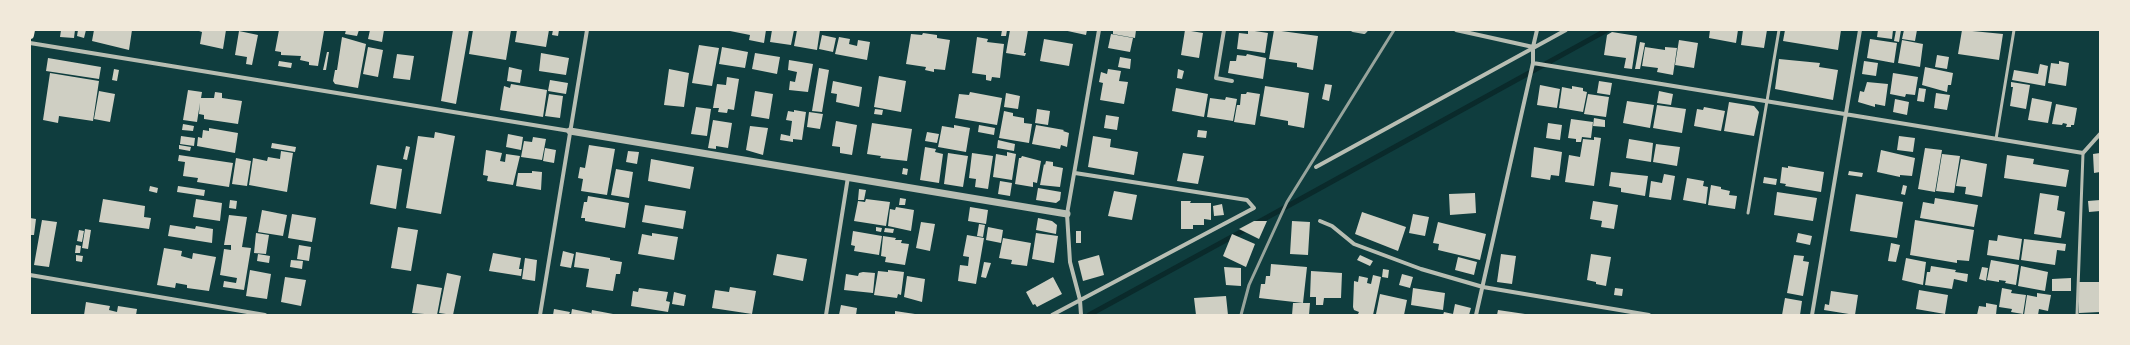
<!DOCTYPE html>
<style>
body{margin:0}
#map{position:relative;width:2130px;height:345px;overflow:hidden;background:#0f3d3e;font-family:"Archivo Narrow",sans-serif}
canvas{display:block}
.frame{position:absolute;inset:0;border:31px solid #f1e9da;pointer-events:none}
</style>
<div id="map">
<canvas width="2130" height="345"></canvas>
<div class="frame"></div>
</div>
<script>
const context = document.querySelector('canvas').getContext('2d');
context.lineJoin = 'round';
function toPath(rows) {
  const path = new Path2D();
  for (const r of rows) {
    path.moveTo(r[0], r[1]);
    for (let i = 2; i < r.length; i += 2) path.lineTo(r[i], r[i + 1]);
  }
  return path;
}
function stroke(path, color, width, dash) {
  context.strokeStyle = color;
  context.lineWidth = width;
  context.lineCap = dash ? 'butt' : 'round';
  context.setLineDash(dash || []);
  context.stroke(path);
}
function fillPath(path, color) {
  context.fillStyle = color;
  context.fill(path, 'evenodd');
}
stroke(toPath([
 [1255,224,1607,30],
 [1089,315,1248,228]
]), '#0a2a2b', 5);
fillPath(toPath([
 [61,30,75,30,74,38,60,37],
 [78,30,86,30,84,38,77,36],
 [94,30,132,30,129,50,92,41],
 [196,30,226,30,223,49,200,44,202,32],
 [279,30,324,31,318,66,309,65,309,62,300,60,301,56,281,55,281,52,275,51],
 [346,30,359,30,357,36,345,34],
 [370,30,384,30,382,42,368,39],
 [453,30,469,30,456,104,441,101],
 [473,30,511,30,506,60,469,54],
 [517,30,549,30,546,47,515,42],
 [553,30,559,30,558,36,552,35],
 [725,30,766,30,764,43,749,40,750,35],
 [772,30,794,30,791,45,770,42],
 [797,30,820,30,817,50,794,46],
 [1002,30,1007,30,1006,36,1001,36],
 [1010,30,1028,30,1024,53,1026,53,1025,56,1006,53],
 [1063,30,1087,30,1086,35],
 [1113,30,1136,30,1135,38,1113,34],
 [1185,30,1203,33,1199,58,1181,55],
 [1248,30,1268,33,1265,53,1237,49,1239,33,1248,34],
 [1274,30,1318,36,1313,70,1297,67,1297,63,1269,59],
 [1710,30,1738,30,1736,43,1709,38],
 [1743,30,1767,30,1764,48,1741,45],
 [1785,30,1841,30,1838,50,1783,41],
 [1878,30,1893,30,1892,39,1877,37],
 [1896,30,1901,30,1899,42,1894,41],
 [1904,30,1917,30,1915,41,1902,39],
 [1962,30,2003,34,1999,60,1958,54],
 [239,31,258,35,252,65,246,64,247,57,235,55],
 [1612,32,1637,36,1632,69,1624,68,1626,58,1604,55,1607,35],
 [923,33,937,35,937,38,950,40,945,70,934,69,934,72,925,70,926,67,906,64,911,34,922,35],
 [1111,34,1133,38,1130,52,1108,48],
 [822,35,836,38,833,52,819,49],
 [342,37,366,44,358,88,335,84,333,81,335,70,337,70],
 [839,37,850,39,849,44,857,46,858,40,870,42,867,60,835,54],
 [977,37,988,39,987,42,1004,44,1000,78,992,77,991,81,986,80,986,75,972,73],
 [1044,39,1073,44,1069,66,1040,61],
 [1870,39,1897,43,1894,63,1867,58],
 [1679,40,1698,43,1694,68,1675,65],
 [1902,40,1923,44,1920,67,1898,63],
 [1640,42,1645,43,1640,69,1635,69],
 [699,45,719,48,712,86,692,83],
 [368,47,383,50,378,77,363,74],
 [722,47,748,52,745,68,719,64],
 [1645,47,1665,50,1665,47,1677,48,1673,75,1657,72,1658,68,1642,66],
 [327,52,329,52,326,70,323,70],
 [541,53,569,58,566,75,539,71],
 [755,53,780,57,777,74,752,69],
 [397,54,414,56,410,80,393,78],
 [1247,54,1266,58,1263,79,1228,73,1230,61,1236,61,1237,55,1246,56],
 [1937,55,1949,57,1947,69,1935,67],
 [1120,57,1131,59,1130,69,1118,67],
 [48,58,101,67,99,79,46,71],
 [1779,59,1820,63,1819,67,1838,70,1833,100,1775,89],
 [789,60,813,64,808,92,789,90,790,81,795,82,797,72,788,70],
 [279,61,292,63,291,68,278,66],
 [1864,61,1878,63,1876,76,1862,74],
 [2059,61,2069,63,2066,86,2048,83,2051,63,2059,64],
 [2040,64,2048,66,2045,86,2012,80,2014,70,2038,74],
 [509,67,522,70,520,83,507,81],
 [1925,67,1953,73,1951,85,1948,85,1947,92,1922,85],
 [819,68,829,70,822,112,812,111],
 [114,69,119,70,117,81,112,80],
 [669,69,689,73,684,107,664,105],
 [1108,69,1121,71,1119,81,1128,82,1124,104,1100,100,1103,83,1099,82,1101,72,1107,74],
 [1178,69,1184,71,1182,79,1177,78],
 [50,73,99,81,93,121,59,116,58,123,43,120],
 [1893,73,1918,77,1915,95,1906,94,1905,97,1890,94],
 [879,76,906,81,901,112,874,107],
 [727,77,739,79,734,110,728,109,727,113,718,112,719,108,713,108,717,84,726,85],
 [550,80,568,83,566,94,548,91],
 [833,81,862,87,859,107,836,102,837,94,831,93],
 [1599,81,1612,83,1610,95,1597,93],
 [1867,82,1888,84,1885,106,1875,104,1875,107,1858,102,1860,91,1864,92],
 [2011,82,2030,85,2026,109,2010,106,2013,87,2011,87],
 [511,84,547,90,543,117,500,110,504,86,510,88],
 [1325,84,1332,85,1329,101,1322,99],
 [1540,85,1560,89,1557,108,1537,105],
 [1265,86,1309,93,1304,128,1288,125,1288,121,1260,116],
 [1572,86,1583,88,1583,91,1587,92,1583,112,1559,108,1562,87,1572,89],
 [1176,88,1208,94,1204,117,1172,111],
 [1919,88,1926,89,1924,102,1917,101],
 [188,90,202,92,201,98,214,98,215,92,222,93,222,98,242,101,238,124,204,119,204,115,199,114,200,103,197,122,183,120],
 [99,91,115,94,110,122,94,119],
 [755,91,773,94,769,119,751,116],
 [1659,91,1673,94,1671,105,1657,103],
 [970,92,1002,98,997,125,955,118,959,94,969,95],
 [1247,92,1260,94,1255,125,1234,122,1237,105,1240,105,1241,94,1246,94],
 [1006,93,1020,96,1018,109,1004,107],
 [1936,93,1950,95,1947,110,1934,108],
 [549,94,563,96,560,118,545,116],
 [1588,94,1609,97,1606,117,1584,114],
 [1226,97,1237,99,1233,121,1207,117,1210,98,1225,100],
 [2032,98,2052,102,2048,123,2028,120],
 [1895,99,1909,102,1907,115,1893,112],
 [1627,101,1654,105,1650,128,1623,123],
 [1729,102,1754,106,1759,112,1754,136,1724,131],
 [2056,104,2077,108,2074,125,2071,125,2071,127,2066,127,2067,124,2063,123,2062,125,2052,124],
 [1657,105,1686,109,1682,133,1653,128],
 [696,107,711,109,707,136,691,134],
 [1704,107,1725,111,1721,131,1694,126,1697,109,1703,110],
 [875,109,883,110,882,115,874,114],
 [1037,109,1050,111,1048,125,1035,123],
 [794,110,806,112,802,140,793,139,793,142,780,140,781,134,790,136,792,121,786,120,788,111,794,112],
 [1004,111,1013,113,1013,116,1024,118,1024,123,1032,124,1029,143,999,138],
 [809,112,823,114,820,129,807,127],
 [1106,115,1119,117,1117,130,1104,128],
 [1594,118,1605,120,1605,127,1593,126],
 [1571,119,1593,122,1591,138,1582,137,1581,142,1576,142,1576,139,1568,138],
 [713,120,732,123,728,148,716,146,716,149,708,148],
 [836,121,857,125,852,155,840,153,840,147,832,146],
 [872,123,912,129,907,161,880,158,881,156,867,154],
 [1548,123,1562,125,1560,140,1546,138],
 [183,124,194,126,193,131,182,130],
 [954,125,970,128,966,152,938,147,942,126,954,128],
 [979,125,995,128,994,135,978,132],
 [1036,125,1064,130,1063,131,1069,133,1067,147,1061,145,1060,149,1032,144],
 [750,126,768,128,763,155,746,150],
 [209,128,238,133,235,153,197,146,198,137,202,138,203,130,209,131],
 [1198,130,1207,131,1206,138,1197,137],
 [435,132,455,136,441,214,406,208,418,136,434,138],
 [927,132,939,134,937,143,925,141],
 [508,134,523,137,521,150,506,147],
 [181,136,195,138,194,146,180,144],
 [1093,136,1111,139,1110,147,1138,152,1134,175,1088,167],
 [1899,136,1915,138,1913,152,1897,150],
 [533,137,546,139,542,160,521,157,524,141,532,142],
 [1594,137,1601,138,1594,186,1565,182,1569,155,1580,157,1583,139,1594,140],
 [1629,139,1653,143,1651,162,1626,158],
 [998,140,1015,144,1014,151,997,148],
 [272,143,296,147,295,152,271,148],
 [1656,144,1680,147,1677,166,1653,162],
 [179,145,191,147,190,151,179,149],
 [589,145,615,149,607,195,581,191,583,179,578,178,580,167,585,168],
 [406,146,410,147,407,160,403,159],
 [925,147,936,149,935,152,943,154,939,183,920,180],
 [1534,147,1562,152,1559,176,1551,175,1550,180,1531,177],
 [545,148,556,150,554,163,543,161],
 [1925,148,1942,150,1935,192,1918,189],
 [486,150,502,153,500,161,505,162,506,154,520,156,513,185,487,181,488,176,483,175],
 [1881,150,1915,158,1912,176,1900,175,1900,177,1877,172],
 [281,151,293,153,287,192,249,185,253,158,267,161,268,157,280,159],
 [628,151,639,152,637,164,626,162],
 [1007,152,1016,154,1012,180,993,177,996,154,1007,156],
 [948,153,968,156,963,187,944,184],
 [972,153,993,156,988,189,975,187,976,179,969,178],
 [1183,153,1204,156,1198,184,1177,181],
 [2100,153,2100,172,2094,173,2093,154],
 [1942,154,1960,156,1954,193,1936,191],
 [179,155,233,163,229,187,197,182,198,178,183,176,185,162,178,161],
 [2007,155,2034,159,2033,164,2069,170,2066,187,2004,178],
 [1022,156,1041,161,1037,183,1033,182,1033,187,1015,184,1019,158,1021,158],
 [236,158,251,161,247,186,232,184],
 [651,159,694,167,690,189,648,181],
 [1961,159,1987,164,1982,197,1965,194,1966,187,1956,186],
 [1046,161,1053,162,1053,166,1063,168,1060,187,1040,185,1044,164,1045,165],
 [377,165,402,169,396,209,370,204],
 [1788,166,1824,172,1821,192,1785,186,1786,184,1780,183,1782,167,1788,168],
 [903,168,908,169,907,175,902,174],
 [616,169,633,172,629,198,611,195],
 [532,171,542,172,541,190,516,186,518,173,532,173],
 [1849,171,1863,173,1862,177,1848,175],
 [1611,172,1648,176,1645,196,1621,192,1621,188,1609,186],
 [1664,174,1675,176,1671,200,1649,197,1651,181,1662,183],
 [1764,177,1777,179,1776,185,1763,183],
 [1687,178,1704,181,1703,186,1708,187,1706,204,1683,200],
 [1000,181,1012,183,1010,196,998,194],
 [1711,185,1721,187,1721,189,1730,191,1729,195,1737,196,1735,209,1708,205],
 [1903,185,1907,186,1905,195,1901,194],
 [150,186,158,188,157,193,149,191],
 [178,186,205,190,204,196,177,192],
 [1038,188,1061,192,1060,200,1056,203,1036,200],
 [859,189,866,190,864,200,858,200],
 [1114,191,1137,195,1132,220,1108,216],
 [1777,192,1817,198,1813,221,1774,215],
 [1475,193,1476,213,1450,215,1449,194],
 [2040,193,2059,196,2057,210,2065,212,2061,238,2034,234],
 [1856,194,1903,202,1897,238,1850,231],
 [588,196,629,203,625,228,585,221,585,218,581,218,584,202,587,202],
 [900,198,906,199,905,205,899,205],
 [1935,198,1978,205,1974,227,1920,218,1923,202,1934,204],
 [103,199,145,206,144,217,151,218,149,229,99,222],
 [196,199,222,203,220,221,193,217],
 [866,199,890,202,886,226,854,221,858,201,865,202],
 [230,200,237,201,236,209,229,208],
 [2100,200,2100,211,2089,212,2088,201],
 [1181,201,1191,201,1190,203,1211,203,1211,220,1204,219,1204,225,1193,225,1193,229,1181,229],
 [1593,201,1618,205,1614,229,1601,227,1602,221,1590,219],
 [1222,204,1224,215,1214,216,1213,206],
 [645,205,686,211,683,229,642,222],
 [896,207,914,210,911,231,888,226,890,209,895,210],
 [970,207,988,210,986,224,968,221],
 [262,210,287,215,283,236,258,232],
 [1362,212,1406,227,1398,251,1355,234],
 [292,214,316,218,312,242,288,238],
 [1413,214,1429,217,1425,236,1409,233],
 [229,215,247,217,242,247,251,248,244,290,223,287,224,281,236,283,237,278,220,275,224,249,231,250,231,245,224,245],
 [30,218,36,219,34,235,30,235],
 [1038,218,1052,221,1057,225,1056,234,1036,230],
 [42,220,57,222,49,267,34,265],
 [1915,220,1974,230,1969,261,1957,260,1957,263,1910,255],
 [1254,221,1267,221,1259,239,1239,229],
 [1292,221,1310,222,1308,255,1290,254],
 [921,222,935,224,930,251,916,248],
 [1438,222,1486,234,1480,260,1438,250,1439,244,1433,243],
 [979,224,985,225,983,237,977,236],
 [170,225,195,229,196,226,213,229,212,243,168,236],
 [398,227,418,230,411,271,391,268],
 [876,227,882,228,881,232,876,231],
 [988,227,1003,230,1001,243,986,240],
 [885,228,894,229,893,233,884,232],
 [85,229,91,230,88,249,82,248],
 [79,230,84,231,82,242,77,241],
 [853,231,882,236,879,255,854,251,855,246,851,245],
 [1076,231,1081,231,1081,243,1076,243],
 [256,233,269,235,266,254,254,253],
 [652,233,678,237,674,260,638,254,642,234,652,236],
 [1036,233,1058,236,1054,263,1032,259],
 [1798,233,1812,236,1810,245,1796,242],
 [1232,234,1255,244,1246,267,1223,256],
 [967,235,984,238,976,284,958,281,960,265,968,266,969,257,963,256],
 [1998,235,2022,239,2019,260,1987,255,1989,240,1997,241],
 [883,236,896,238,895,240,902,240,901,243,909,244,905,265,885,262,886,257,881,256],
 [1003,238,1031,243,1027,266,1011,264,1012,260,999,258],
 [2024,239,2066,244,2065,251,2057,250,2055,265,2021,260],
 [1891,243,1900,245,1896,262,1888,261],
 [76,245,81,246,80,253,75,253],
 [299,245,311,247,309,261,297,259],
 [164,248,182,251,181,256,192,259,193,253,216,257,209,291,187,288,187,285,176,283,175,288,157,285],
 [563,251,574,254,571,268,560,266],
 [576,252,610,258,610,260,622,262,620,274,616,274,613,291,586,287,589,269,574,267],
 [493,253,521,258,519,269,522,269,521,276,489,271],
 [258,254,270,256,269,263,257,261],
 [777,254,807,259,803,281,773,275],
 [1501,254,1516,256,1512,284,1497,282],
 [1591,254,1611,257,1606,286,1596,284,1596,282,1587,280],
 [76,255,83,256,82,262,76,261],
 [1099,255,1104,275,1083,281,1078,261],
 [1360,255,1373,261,1370,266,1357,260],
 [1794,255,1804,256,1803,261,1809,262,1803,296,1787,293],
 [1458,257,1477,262,1474,275,1455,270],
 [525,258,537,260,535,281,522,279],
 [1906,258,1926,262,1923,285,1902,280],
 [291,260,303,261,302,269,290,267],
 [1991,260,2019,265,2016,285,2005,283,2006,281,1999,280,1999,282,1987,280],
 [984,262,991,263,986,278,981,277],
 [1271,264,1307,267,1303,303,1259,298,1261,284,1265,284,1266,276,1270,276],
 [1931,266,1956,270,1955,272,1968,274,1967,282,1954,279,1952,289,1925,285,1927,272,1930,272],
 [2021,266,2048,272,2045,291,2018,286],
 [1224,267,1241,268,1241,286,1226,285],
 [1982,267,1988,268,1986,281,1979,279],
 [1383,269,1389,270,1388,278,1382,277],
 [250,270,271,274,267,299,246,296],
 [888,270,904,272,901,295,898,294,897,298,874,295,878,271,888,272],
 [1311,271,1342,273,1341,298,1324,298,1323,305,1316,305,1316,297,1310,297],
 [863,272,875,273,873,293,844,290,846,274,858,276,859,273],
 [447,273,461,276,453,315,439,313],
 [1402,274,1413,277,1410,288,1399,285],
 [1373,275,1381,277,1373,315,1358,314,1359,312,1354,310,1353,307,1354,281,1358,282,1359,276,1368,278,1367,283,1371,284],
 [907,276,925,279,922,302,904,297],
 [285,277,306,280,301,306,281,302],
 [1053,277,1062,294,1037,307,1035,304,1033,305,1026,292],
 [2071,278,2071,291,2052,291,2052,279],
 [2079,282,2100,282,2100,312,2079,313],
 [417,284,442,288,437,315,412,313],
 [730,287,756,291,752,314,712,308,715,290,729,292],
 [639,288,668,292,666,301,670,302,668,312,631,306,633,291,638,292],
 [1413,288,1445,293,1443,310,1411,305],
 [1615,288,1623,289,1622,296,1614,295],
 [2002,288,2012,290,2011,293,2026,295,2023,314,2011,312,2012,309,1999,307],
 [1919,290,1948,295,1945,314,1916,309],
 [1831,291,1858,295,1855,315,1824,310,1825,304,1829,305],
 [674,292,686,295,684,306,672,304],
 [2037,293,2051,295,2048,311,2039,309,2038,315,2024,315,2027,295,2037,297],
 [1380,294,1407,300,1404,315,1376,314],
 [1226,296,1228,315,1196,315,1194,298],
 [1785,298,1802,301,1800,315,1782,315],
 [86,302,110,306,109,310,117,312,118,306,137,309,136,315,84,315],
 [1293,303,1310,303,1309,315,1292,315],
 [1986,303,1997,305,1996,315,1977,315,1979,306,1986,307],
 [1455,304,1471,308,1469,315,1443,315,1444,312,1453,314],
 [841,305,857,308,856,315,839,315],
 [554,309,570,312,569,315,553,315],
 [572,309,591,313,591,315,571,315],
 [592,310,613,314,613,315,591,315],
 [1498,310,1525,314,1524,315,1497,315],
 [895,311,915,314,915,315,895,315]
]), '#cfcfc3');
stroke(toPath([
 [1996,139,2014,30],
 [1748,213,1779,30],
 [2077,315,2083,153]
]), '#b8beb3', 3);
stroke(toPath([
 [1224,30,1216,78,1232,81],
 [1353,30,1364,32,1366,30],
 [1456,30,1533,47],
 [30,43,570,131],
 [1533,63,2083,153,2100,134],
 [1316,167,1566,30],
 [1320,221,1332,226,1354,244,1421,269,1483,287,1649,315],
 [30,275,265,315],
 [540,315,587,30],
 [826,315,848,177],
 [1052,315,1254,208,1247,200,1075,173],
 [1081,315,1080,300,1070,262,1067,214,1099,30],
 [1476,315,1533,63,1533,47,1537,30],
 [1812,315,1860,30]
]), '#b8beb3', 4);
stroke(toPath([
 [570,131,1067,214]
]), '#b8beb3', 7);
stroke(toPath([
 [30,35,31,30]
]), '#f1e9da', 8);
stroke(toPath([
 [1241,315,1249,285,1287,202,1394,30]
]), '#97a49c', 3);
</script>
